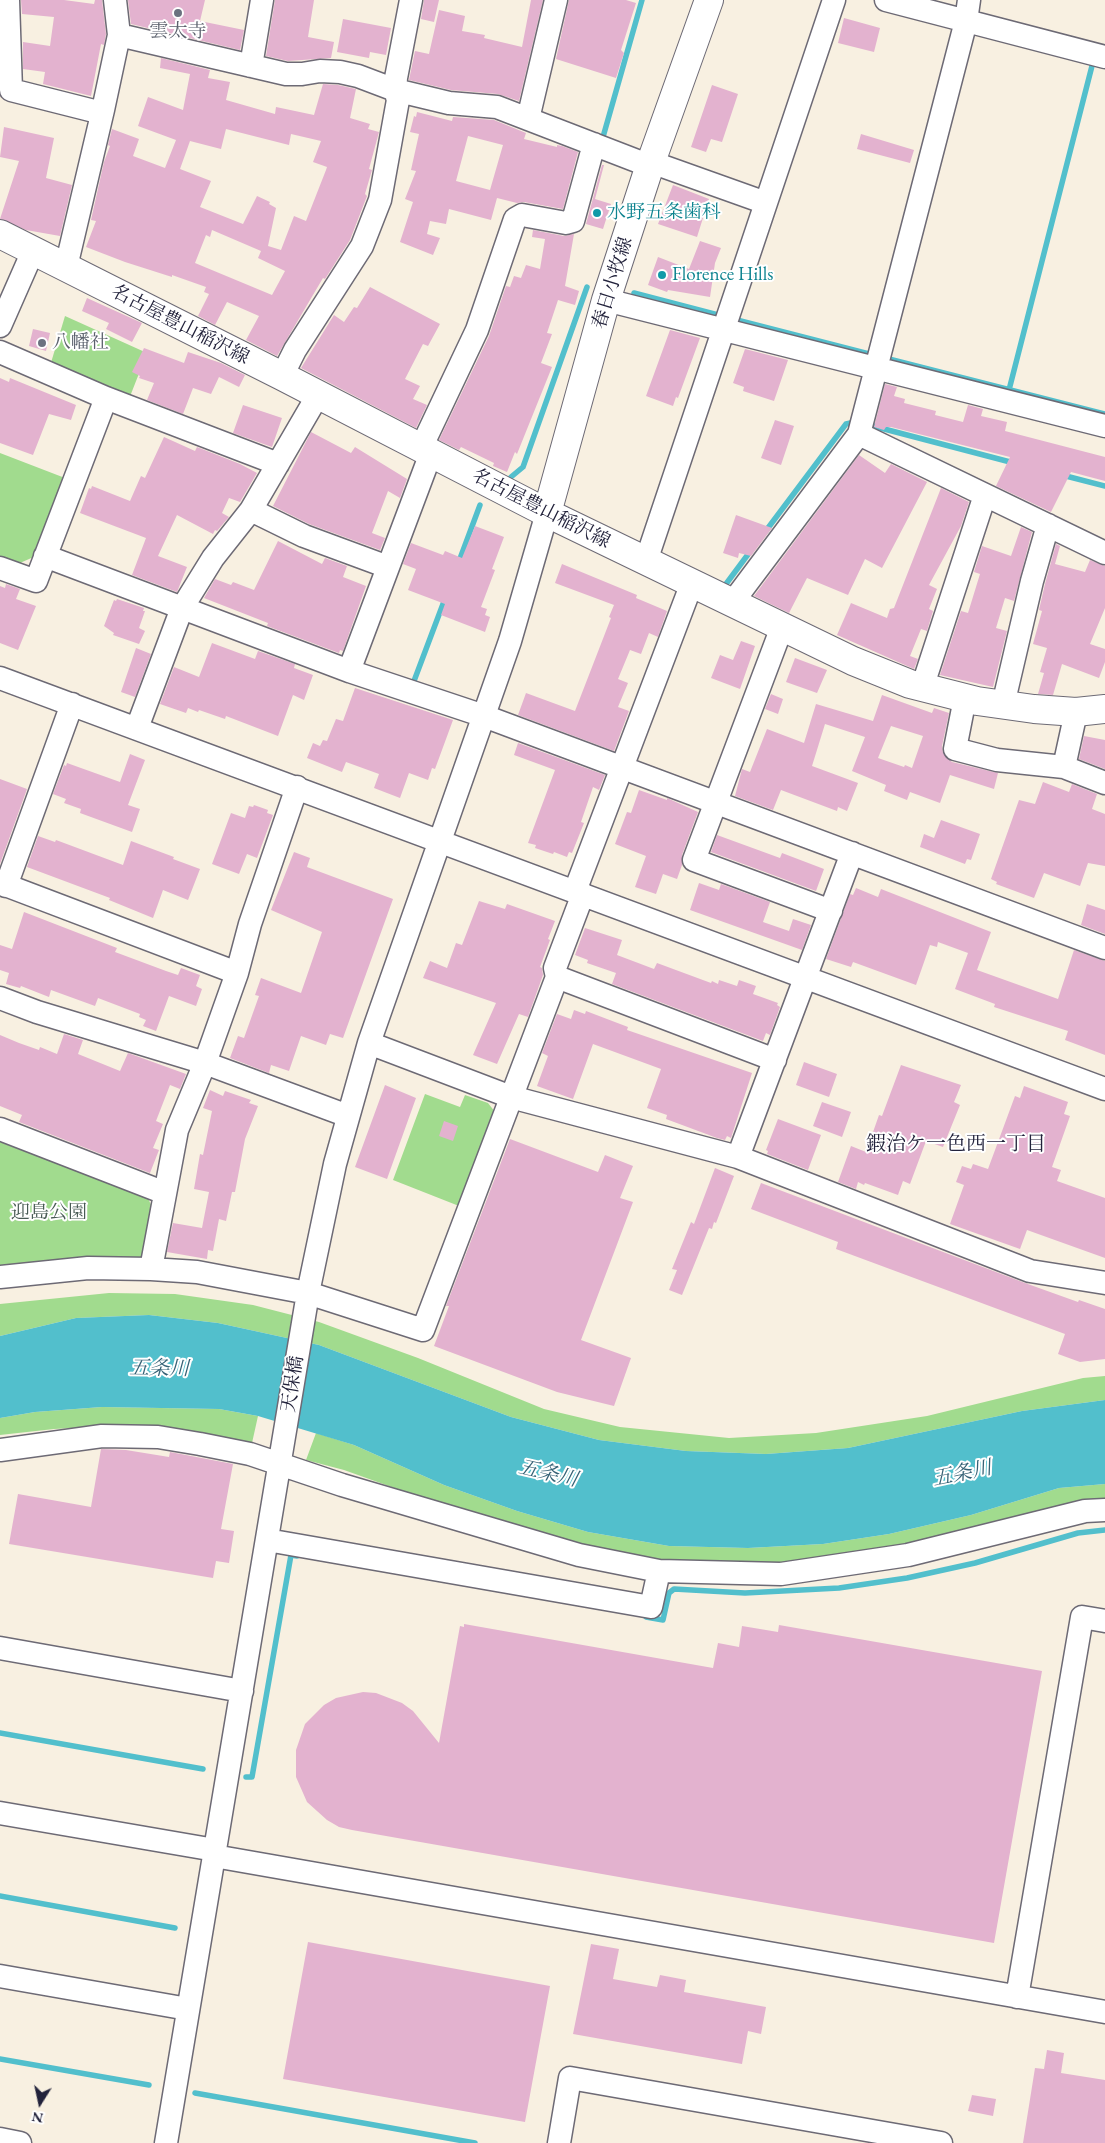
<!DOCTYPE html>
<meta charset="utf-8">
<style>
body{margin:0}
#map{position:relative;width:1105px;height:2143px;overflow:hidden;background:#f8f0e1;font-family:"EB Garamond",serif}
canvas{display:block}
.north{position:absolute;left:15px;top:2078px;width:50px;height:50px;-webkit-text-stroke:4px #fff;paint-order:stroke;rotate:190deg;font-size:14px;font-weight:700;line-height:20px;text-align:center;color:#22223b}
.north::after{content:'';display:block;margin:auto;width:18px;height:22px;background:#22223b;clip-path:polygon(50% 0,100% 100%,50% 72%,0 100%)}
</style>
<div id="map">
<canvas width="1105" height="2143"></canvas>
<div class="north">N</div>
</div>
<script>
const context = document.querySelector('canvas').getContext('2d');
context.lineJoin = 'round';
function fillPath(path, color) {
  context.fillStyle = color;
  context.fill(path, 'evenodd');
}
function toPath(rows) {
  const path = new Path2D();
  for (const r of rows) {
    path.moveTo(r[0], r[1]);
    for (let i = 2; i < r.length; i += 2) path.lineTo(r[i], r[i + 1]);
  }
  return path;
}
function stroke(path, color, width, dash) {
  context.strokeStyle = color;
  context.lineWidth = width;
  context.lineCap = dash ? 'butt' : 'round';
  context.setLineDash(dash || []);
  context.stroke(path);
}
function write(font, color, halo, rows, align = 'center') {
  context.font = font + ' "EB Garamond","Noto Serif JP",serif';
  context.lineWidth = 4;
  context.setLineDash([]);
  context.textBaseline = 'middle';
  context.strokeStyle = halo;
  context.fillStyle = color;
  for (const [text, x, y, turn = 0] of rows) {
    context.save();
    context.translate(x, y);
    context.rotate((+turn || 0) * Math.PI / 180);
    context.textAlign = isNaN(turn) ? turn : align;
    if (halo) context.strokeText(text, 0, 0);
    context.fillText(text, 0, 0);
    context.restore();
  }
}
fillPath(toPath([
 [65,316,147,353,129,399,50,366],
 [0,453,65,478,36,556,13,566,0,562],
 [425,1094,460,1107,465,1095,488,1103,495,1112,459,1206,393,1180],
 [0,1142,148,1198,151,1205,142,1257,136,1260,0,1269],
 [109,1293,175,1294,253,1305,319,1322,418,1358,544,1409,620,1427,729,1438,816,1433,927,1416,1083,1378,1105,1376,1105,1400,1022,1411,848,1448,766,1454,686,1451,599,1440,511,1417,319,1345,218,1323,149,1315,76,1318,0,1336,0,1304],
 [102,1407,219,1409,258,1416,252,1443,168,1427,111,1426,54,1429,0,1435,0,1418,35,1412],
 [316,1433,354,1445,444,1485,517,1511,588,1532,669,1546,748,1548,823,1544,889,1534,971,1515,1059,1488,1105,1484,1105,1506,988,1530,781,1568,672,1567,582,1551,470,1515,344,1470,306,1460]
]), '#a1db8e');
fillPath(toPath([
 [149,1315,218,1323,319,1345,511,1417,599,1440,686,1451,766,1454,848,1448,1022,1411,1105,1400,1105,1484,1059,1488,971,1515,889,1534,823,1544,748,1548,669,1546,588,1532,517,1511,444,1485,354,1445,258,1416,219,1409,102,1407,35,1412,0,1418,0,1336,76,1318]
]), '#52bfcc');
stroke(toPath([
 [603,137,642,0],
 [634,293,722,316],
 [733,319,873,355],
 [885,358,1105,414],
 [1009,390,1093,62],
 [869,425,1014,463],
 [1062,475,1105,486],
 [511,477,523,467,587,287],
 [765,532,846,424,855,422],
 [458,564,480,505],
 [726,584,752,549],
 [414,681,446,596],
 [646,1617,663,1620,669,1593,674,1589,745,1593,839,1588,907,1578,975,1563,1078,1533,1105,1530],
 [0,1733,203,1769],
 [246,1777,252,1777,291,1555,297,1556],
 [0,1896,175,1928],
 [0,2059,149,2085],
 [195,2093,475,2143]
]), '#52bfcc', 5.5);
fillPath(toPath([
 [21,0,64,0,94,4,95,0,102,0,106,34,104,45,101,44,91,96,43,84,45,72,23,69,23,42,50,46,54,17,22,14],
 [128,0,205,0,200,21,244,30,240,50,131,24],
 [275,0,314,0,308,37,334,42,331,58,288,61,266,56],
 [424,0,439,0,434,22,421,19],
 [531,0,543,0,519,101,498,94,451,90,409,80,415,51,429,54,439,10,465,16,462,31,485,35,484,38,522,47],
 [569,0,626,0,636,3,621,50,624,53,616,78,556,59],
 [844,18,880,28,874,52,838,43],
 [343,19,391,28,386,55,370,52,369,58,337,52],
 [161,58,210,70,208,78,230,82,226,100,275,114,276,107,314,115,323,84,338,85,356,89,350,118,370,124,368,129,379,132,369,169,372,170,365,194,367,196,350,240,325,279,323,278,277,356,246,340,259,316,227,302,215,325,198,316,209,294,204,292,206,287,172,275,172,277,125,262,86,247,96,221,91,220,104,162,110,146,108,145,112,129,139,139,133,156,165,168,176,140,138,126,148,97,183,110,190,74,160,68],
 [226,129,289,145,291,134,321,141,313,162,327,167,326,170,306,221,294,216,281,250,268,246,276,208,269,204,270,202,257,196,243,224,200,207,211,181,180,169,190,141,221,149],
 [212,230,261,251,258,258,285,271,272,295,195,263,206,235,210,237],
 [712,85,738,94,722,142,711,139,706,152,691,147],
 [417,112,452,121,453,117,494,120,526,133,524,139,557,147,557,145,562,146,578,152,563,209,524,202,517,203,497,198,491,220,449,209,446,224,430,221,427,234,440,238,433,255,400,242,413,202,405,199,416,171,411,170,419,134,410,132,414,116,416,117],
 [468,136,503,145,490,190,456,181],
 [4,127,54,138,46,178,72,185,60,236,26,230,0,219,19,161,0,157],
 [861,134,914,150,910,163,857,149],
 [602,165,604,165,595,199,611,204,603,229,586,224],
 [673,185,709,199,697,237,658,224],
 [533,230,564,236,574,234,565,286,579,291,575,305,558,300,547,333,552,334,541,363,552,367,517,454,515,452,507,472,493,466,494,463,461,447,459,450,439,440,489,336,506,286,510,287,514,276,521,278,526,265,540,269,545,239,532,237],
 [700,241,721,248,715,263,710,297,668,290,667,292,648,285,658,257,689,269],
 [370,287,440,324,428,346,423,344,405,379,420,386,413,399,427,405,416,428,301,368,334,315,344,322,354,307,357,308],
 [87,298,142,323,132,342,106,329,109,323,82,311],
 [33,329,50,333,46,351,29,346],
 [670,330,700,338,678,398,676,397,673,406,646,396],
 [144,348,184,363,188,352,221,363,245,375,239,387,219,377,211,394,193,388,183,414,147,400,154,383,139,378,140,376,132,372],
 [745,349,788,360,774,401,743,391,744,387,733,383],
 [0,378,9,382,10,378,76,405,71,420,49,414,33,455,0,443],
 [885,384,897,387,894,396,905,399,904,403,936,411,935,415,963,422,968,405,983,409,981,416,1007,422,1005,431,1105,457,1105,481,1071,472,1051,512,996,486,1010,457,891,427,886,427,884,430,874,427],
 [243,405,282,418,272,447,233,433],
 [775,420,794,426,781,465,761,458],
 [311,432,351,453,355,447,407,479,400,498,388,491,372,533,385,538,380,550,309,524,273,506],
 [164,437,195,451,197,447,240,464,257,473,240,502,229,498,222,513,229,517,217,531,215,530,213,534,177,515,158,556,187,567,177,592,132,575,146,538,80,513,89,488,91,489,92,486,130,501,141,476,145,478],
 [859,455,885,473,891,464,927,482,882,568,865,559,848,595,807,578,789,613,754,596],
 [941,488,969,502,961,526,929,585,937,589,929,609,933,611,927,631,921,629,910,656,918,659,914,669,837,635,851,603,887,618,890,609,894,608],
 [736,515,772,528,751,556,739,553,738,558,723,553],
 [475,526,504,537,492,569,495,570,481,607,487,609,485,615,490,617,485,632,441,615,445,604,408,590,416,569,403,564,411,543,443,555,445,551,462,558],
 [1021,527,1032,532,1014,601,1005,598,996,628,1007,631,993,687,940,675,961,611,968,613,980,574,974,572,982,546,1011,556],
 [278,541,322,564,325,558,347,566,343,577,366,586,343,651,340,650,339,653,267,626,268,623,204,598,215,579,231,585,233,582,254,590],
 [1056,544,1060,546,1055,564,1085,572,1090,560,1105,566,1105,608,1090,644,1105,649,1105,662,1099,678,1062,664,1053,695,1038,694,1044,673,1040,672,1047,648,1033,644,1042,611,1039,610,1045,584],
 [562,564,637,595,636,598,667,611,658,637,649,633,641,654,630,650,618,679,628,683,618,707,629,711,614,751,518,715,526,693,575,711,611,618,609,617,614,605,555,583],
 [6,584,20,589,16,599,36,606,18,650,0,643,0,586,5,588],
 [117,599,144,608,143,611,145,611,139,628,145,631,139,644,113,635,114,633,104,626,114,600,116,601],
 [741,641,755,646,740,689,711,678,720,655,733,660],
 [212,643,255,659,258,651,295,664,294,668,313,675,304,700,293,695,278,736,226,716,225,719,199,710,198,712,188,708,186,713,160,704,174,667,199,677],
 [136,648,151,654,135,697,121,692],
 [795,658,827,670,817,693,786,682],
 [355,688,453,720,435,769,432,768,428,780,409,773,400,798,374,788,379,774,346,762,342,772,307,758,313,743,320,746,323,740,327,741,336,719,343,721],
 [771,694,783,699,778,714,765,709],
 [882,695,932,713,934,708,949,713,942,746,943,753,952,762,998,773,994,789,950,775,940,803,910,792,907,800,884,791,886,785,852,771,865,737,825,724,812,766,858,783,847,811,838,807,837,811,781,790,773,810,735,796,742,769,750,772,767,729,804,743,816,704,873,721],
 [891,726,923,736,912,768,905,765,904,767,878,758],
 [1084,736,1105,740,1105,769,1079,759],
 [518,743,605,775,599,790,593,787,581,822,584,823,572,853,569,852,567,857,554,852,553,854,535,848,536,845,528,843,555,770,514,755],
 [130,754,145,760,128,805,140,809,132,832,80,813,81,809,64,803,66,799,53,794,64,765,66,766,67,763,120,782],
 [0,779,27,789,0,864],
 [1043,782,1069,792,1072,784,1097,794,1092,809,1105,814,1105,866,1088,863,1080,886,1044,873,1034,898,996,884,997,882,991,879,1019,800,1035,804],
 [639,790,667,800,667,798,698,812,682,855,682,865,677,879,663,874,656,894,635,887,646,856,615,844,627,812,631,813],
 [254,805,268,810,267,813,273,815,257,858,247,854,239,874,212,864,231,813,245,818,249,806,253,807],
 [941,820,980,834,971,860,967,859,965,864,920,847,924,834,934,838],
 [717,835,780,858,782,853,824,869,816,891,711,852],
 [38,836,55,842,56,840,123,865,131,841,174,857,173,859,200,869,188,900,163,890,153,918,109,900,110,898,27,867],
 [294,852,310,858,307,867,393,899,343,1038,330,1034,326,1045,301,1036,289,1071,271,1065,269,1073,230,1058,238,1036,244,1038,259,996,255,995,261,978,301,993,322,932,271,910],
 [699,883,719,890,721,884,770,902,763,922,789,931,793,919,811,925,802,950,690,910],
 [856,888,878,897,881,889,991,932,977,970,1058,999,1074,950,1105,961,1105,1055,1065,1040,1068,1031,994,1007,995,1004,955,989,968,953,938,942,937,947,930,945,916,985,853,962,851,967,826,959,850,894,853,895],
 [479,901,505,909,507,904,555,921,548,939,550,940,540,967,542,968,543,975,528,1017,519,1014,497,1064,473,1055,496,1003,423,978,430,961,447,968,456,943,462,945],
 [1087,904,1105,910,1105,934,1081,925],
 [24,912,117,948,115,952,166,971,178,975,181,968,200,975,196,986,202,989,196,1006,169,996,156,1031,143,1026,146,1020,139,1017,140,1014,98,998,95,1006,51,990,49,997,21,986,20,988,6,984,9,973,0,970,0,945,12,949],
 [585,928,622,940,617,955,654,969,657,963,711,983,712,981,718,984,719,980,737,986,739,980,756,986,753,994,778,1003,777,1005,780,1007,770,1035,766,1033,763,1041,612,984,616,973,587,963,588,960,575,955],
 [574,1010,585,1014,586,1011,628,1027,627,1030,752,1073,731,1138,727,1136,725,1140,717,1138,666,1119,667,1115,647,1108,661,1069,593,1044,573,1099,537,1086,548,1056,542,1053,557,1014,571,1019],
 [64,1034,83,1040,78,1054,120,1071,128,1053,186,1074,180,1089,170,1085,156,1121,163,1124,153,1148,159,1150,150,1173,19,1122,22,1115,0,1106,0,1035,19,1043,39,1050,40,1047,57,1054],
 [804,1062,837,1074,829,1097,796,1085],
 [901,1065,961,1085,954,1102,960,1105,943,1147,926,1141,910,1184,903,1181,898,1195,865,1183,864,1185,858,1182,856,1189,838,1182,851,1146,866,1152,879,1115,882,1116],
 [385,1085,416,1098,387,1179,355,1167],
 [1024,1086,1068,1102,1064,1114,1070,1116,1052,1167,1061,1170,1057,1181,1105,1198,1105,1258,1027,1230,1020,1249,950,1224,964,1185,956,1182,962,1166,971,1169,973,1164,988,1169,1015,1096,1020,1098],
 [210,1090,223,1096,225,1091,251,1100,249,1103,258,1106,245,1139,235,1192,232,1192,226,1221,219,1219,213,1251,208,1250,207,1259,167,1252,173,1223,202,1228,209,1192,194,1189,200,1154,203,1155,212,1111,203,1108],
 [822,1102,851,1112,842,1137,813,1126],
 [778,1119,821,1135,808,1170,767,1154,768,1151,766,1150],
 [444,1121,458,1126,453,1141,439,1136],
 [510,1139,598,1172,605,1155,633,1166,620,1198,633,1202,581,1340,631,1358,614,1406,557,1392,434,1346,449,1306,446,1306],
 [715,1168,734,1176,716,1223,714,1222,712,1229,709,1228,682,1295,669,1290,677,1270,672,1269,691,1222,694,1224],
 [761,1183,1025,1283,1078,1302,1079,1300,1105,1309,1105,1359,1080,1362,1058,1354,1065,1334,836,1249,838,1242,751,1209],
 [101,1449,126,1450,169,1457,170,1452,233,1464,221,1529,234,1531,229,1563,216,1561,213,1578,9,1544,18,1494,91,1507],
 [464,1624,713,1668,718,1643,739,1647,742,1626,778,1632,779,1625,1042,1671,994,1943,352,1830,339,1827,327,1820,307,1802,296,1777,296,1750,305,1724,324,1705,336,1698,363,1692,376,1693,402,1703,413,1711,439,1743,460,1626,464,1627],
 [308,1942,550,1986,525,2122,283,2079],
 [591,1944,619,1949,613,1979,657,1987,660,1975,686,1980,684,1992,766,2007,761,2034,748,2031,742,2064,573,2034],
 [1047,2050,1064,2053,1061,2073,1105,2080,1105,2143,1023,2143,1035,2068,1044,2069],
 [972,2095,996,2099,993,2116,968,2111]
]), '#e3b2cf');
const minor = toPath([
 [8,0,11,90,102,113],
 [886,0,1105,57],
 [119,35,286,74,302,74,320,71,340,72,358,76,395,90,449,103,497,107,650,166],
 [251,66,262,0],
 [528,119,556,0],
 [651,162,766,203],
 [66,267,103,110,119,35,115,0],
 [606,300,1105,426],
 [0,326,33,251],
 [0,352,106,398,278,464],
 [282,376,295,350,362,246,380,200,398,100,395,90,396,78,411,0],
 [859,434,1105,553],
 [421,448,477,330,515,219,522,215,566,223,573,221,594,144],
 [251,510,304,536,388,567],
 [45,556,349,671,484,716,1105,948],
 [646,561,834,0],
 [0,568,36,581,106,398],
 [732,603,859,434,966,21,969,0],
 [782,627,694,860,831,911],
 [349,671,431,453],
 [0,678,1105,1089],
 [922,688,985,495],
 [965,698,955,749,997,760,1064,767],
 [1003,705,1032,581,1048,525],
 [1076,712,1064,767,1105,783],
 [137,728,182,608,213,558,251,510,318,395],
 [0,883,237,973],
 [6,886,72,704],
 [575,891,692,583],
 [557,977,555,968,583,894],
 [0,998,37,1012,205,1063,348,1116],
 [369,1043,511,1097,738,1157,1030,1271,1105,1283],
 [0,1129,165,1193],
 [738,1157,852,853],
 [151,1269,197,1272,308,1293,423,1330,557,977,775,1060],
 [0,1277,88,1268,151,1269,177,1130,205,1063,237,973,250,924,297,787],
 [0,1450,102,1436,158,1437,200,1444,250,1454,342,1485,579,1555,659,1571,781,1574,908,1555,1085,1511,1105,1510],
 [267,1540,651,1607,659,1571],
 [0,1648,242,1691],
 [0,1813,215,1850],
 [214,1856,1105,2012],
 [0,1976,188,2009],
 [1017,1997,1082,1617,1105,1621],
 [0,2139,20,2143],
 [166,2143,308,1293,335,1164,369,1043,510,641,547,513],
 [559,2143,570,2078,941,2143]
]);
const major = toPath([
 [0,234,282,376,547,513,853,661,910,684,977,701,1034,709,1076,712,1105,709],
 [547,513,606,300,651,162,709,0]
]);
stroke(minor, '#6d6a75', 25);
stroke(major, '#6d6a75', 30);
stroke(minor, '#fff', 22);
stroke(major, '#fff', 28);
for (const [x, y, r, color] of [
 [178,13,5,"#6b7280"],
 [597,213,5,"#0f9aa8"],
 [662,275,5,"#0f9aa8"],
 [42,343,5,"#6b7280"]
]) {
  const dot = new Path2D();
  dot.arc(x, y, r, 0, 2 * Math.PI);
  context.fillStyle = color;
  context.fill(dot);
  stroke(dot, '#fff', 2);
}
write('19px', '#5b616d', '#fff', [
 ["雲太寺",178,32],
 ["八幡社",52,343,"left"]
]);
write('19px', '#0d838f', '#fff', [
 ["水野五条歯科",607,213],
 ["Florence Hills",672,275]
], 'left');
write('19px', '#22223b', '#fff', [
 ["春日小牧線",613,283,-73],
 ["名古屋豊山稲沢線",180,325,27],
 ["名古屋豊山稲沢線",541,509,27],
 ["天保橋",293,1384,-81]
]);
write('19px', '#485a54', '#fff', [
 ["迎島公園",49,1213]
]);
write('20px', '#22223b', '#fff', [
 ["鍜治ケ一色西一丁目",956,1145]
]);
write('italic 20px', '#356175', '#fff', [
 ["五条川",159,1369,1],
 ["五条川",548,1474,13],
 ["五条川",962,1474,-12]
]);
</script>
